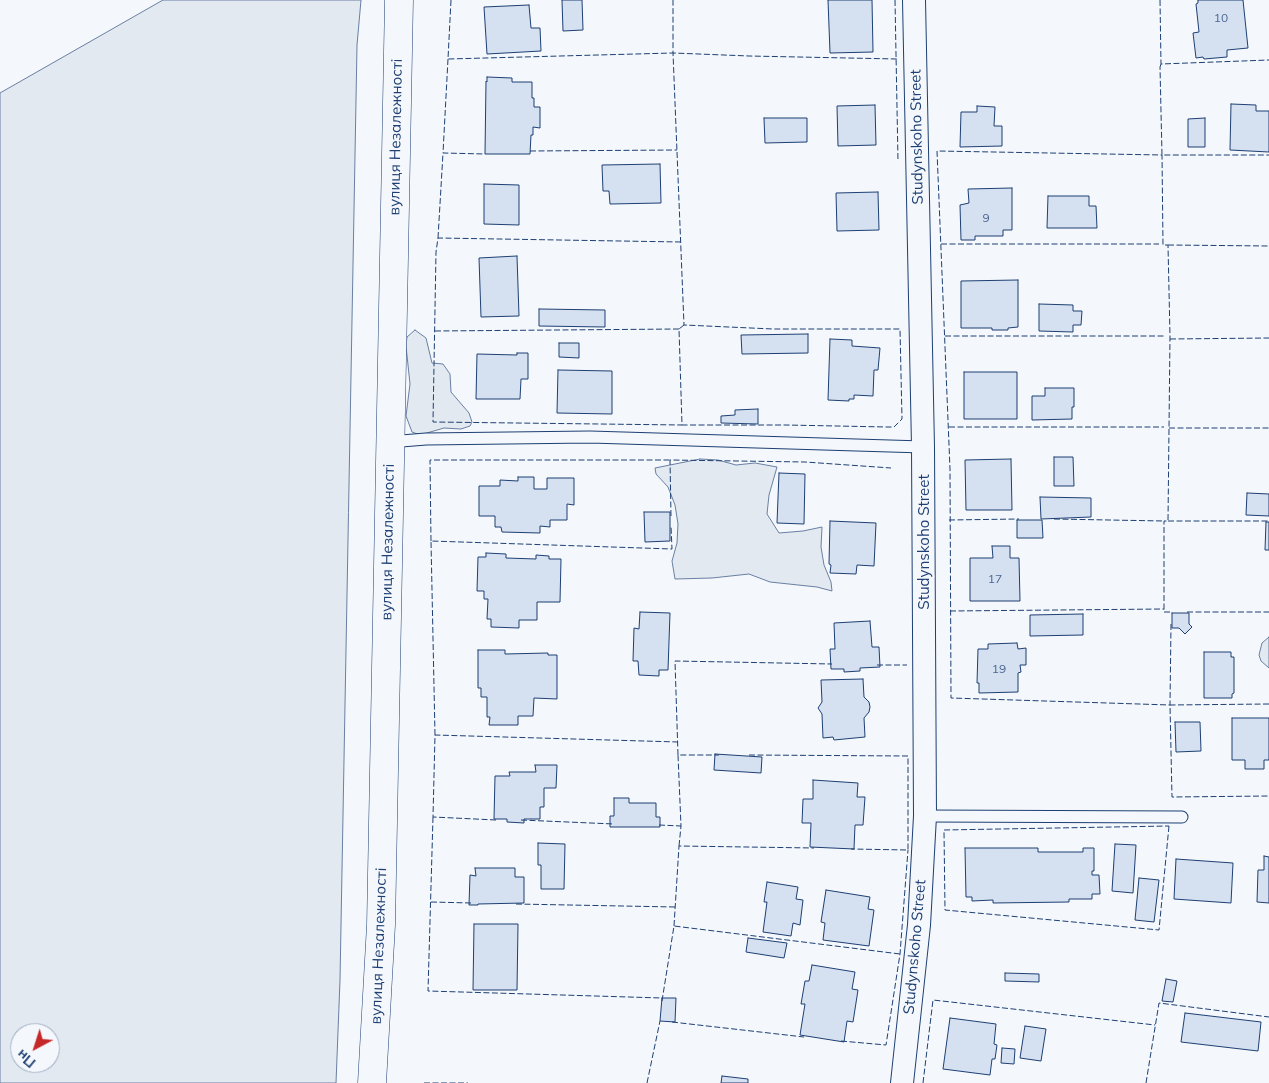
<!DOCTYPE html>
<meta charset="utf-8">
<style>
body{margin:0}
#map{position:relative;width:1269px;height:1083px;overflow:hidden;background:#f4f7fb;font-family:Mulish,sans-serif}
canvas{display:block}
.north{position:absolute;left:10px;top:1023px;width:50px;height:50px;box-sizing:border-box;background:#f4f7fb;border:1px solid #9eadc5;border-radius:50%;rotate:220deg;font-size:14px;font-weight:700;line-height:20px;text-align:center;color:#1d3f73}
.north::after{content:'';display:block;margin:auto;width:18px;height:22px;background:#c62828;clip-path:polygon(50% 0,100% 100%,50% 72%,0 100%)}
</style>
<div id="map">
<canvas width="1269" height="1083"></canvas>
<div class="north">Пн</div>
</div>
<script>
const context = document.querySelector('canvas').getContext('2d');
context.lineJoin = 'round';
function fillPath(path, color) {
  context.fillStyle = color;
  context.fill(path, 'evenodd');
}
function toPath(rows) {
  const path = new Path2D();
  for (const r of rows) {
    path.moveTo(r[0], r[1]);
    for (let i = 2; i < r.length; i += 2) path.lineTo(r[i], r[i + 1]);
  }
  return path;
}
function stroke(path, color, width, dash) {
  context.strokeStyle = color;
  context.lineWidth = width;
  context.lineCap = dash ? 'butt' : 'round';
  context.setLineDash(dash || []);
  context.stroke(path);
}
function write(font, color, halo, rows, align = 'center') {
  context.font = font + ' Mulish,sans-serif';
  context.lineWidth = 4;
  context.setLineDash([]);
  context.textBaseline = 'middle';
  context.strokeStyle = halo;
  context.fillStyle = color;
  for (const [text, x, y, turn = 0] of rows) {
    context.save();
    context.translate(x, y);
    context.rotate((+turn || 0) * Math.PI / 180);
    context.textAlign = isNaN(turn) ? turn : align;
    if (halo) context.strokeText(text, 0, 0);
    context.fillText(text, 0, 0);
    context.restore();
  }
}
const green = toPath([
 [163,0,361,0,357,45,340,980,336,1083,0,1083,0,93,163,0],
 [20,1033,50,1033,50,1063,20,1063,20,1033],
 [415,330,426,338,432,363,443,364,450,374,451,392,469,413,472,422,470,426,461,429,444,428,420,435,412,432,406,416,410,384,406,346,407,337,415,330],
 [700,459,718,460,736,465,755,463,777,467,769,495,767,514,779,533,803,531,822,527,821,547,824,565,831,582,832,591,817,587,770,582,749,574,712,578,675,579,672,561,677,543,678,524,675,505,668,487,656,474,655,468,700,459],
 [1269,637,1269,668,1261,661,1259,655,1262,643,1269,637]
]);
fillPath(green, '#e3e9f0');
stroke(green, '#687fa3', 1);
const building = toPath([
 [562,0,582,0,583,30,563,31,562,0],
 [828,0,872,0,873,52,830,53,828,0],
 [1198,0,1243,0,1248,48,1227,50,1227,57,1204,59,1203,57,1196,58,1193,33,1199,32,1196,4,1198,3,1198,0],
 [529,5,531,28,540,28,541,51,487,54,484,7,529,5],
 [487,77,512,78,512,82,532,82,532,98,534,98,534,107,540,107,540,128,533,127,533,135,531,135,530,154,485,154,486,81,487,82,487,77],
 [1231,104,1256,105,1256,111,1269,111,1269,152,1230,150,1231,104],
 [875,105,876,145,838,146,837,106,875,105],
 [977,106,995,107,994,126,1002,126,1002,146,960,147,961,112,977,112,977,106],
 [764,118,807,118,807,142,765,143,764,118],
 [1205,118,1205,147,1188,147,1188,119,1205,118],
 [660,164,661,203,610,204,609,191,603,191,602,165,660,164],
 [484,184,519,185,519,225,484,224,484,184],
 [1012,188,1012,230,1003,230,1003,236,975,236,975,240,961,240,960,205,969,203,968,189,1012,188],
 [878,192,879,230,837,231,836,193,878,192],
 [1048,196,1089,196,1089,206,1096,206,1097,228,1047,228,1048,196],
 [517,256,519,316,481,317,479,258,517,256],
 [1018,280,1018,327,1008,328,1008,330,992,330,992,328,961,328,961,281,1018,280],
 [1039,304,1073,305,1073,311,1082,311,1081,325,1073,325,1073,332,1039,331,1039,304],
 [539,309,605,310,605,327,539,326,539,309],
 [808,334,808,353,742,354,741,335,808,334],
 [830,339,852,340,852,346,880,348,878,370,874,370,873,396,854,395,854,399,849,399,849,401,828,400,830,339],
 [559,343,579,343,579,358,559,357,559,343],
 [517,353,528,353,528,379,521,379,520,399,476,399,477,354,517,355,517,353],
 [558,370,612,371,612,414,557,413,558,370],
 [964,372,1017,372,1017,419,964,419,964,372],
 [1045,388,1074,388,1074,407,1072,407,1072,419,1032,420,1032,396,1045,396,1045,388],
 [758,409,758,424,721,423,721,416,735,415,735,410,758,409],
 [1054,457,1073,457,1074,486,1054,486,1054,457],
 [1011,459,1012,510,966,510,965,460,1011,459],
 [779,473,805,474,804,524,777,523,779,473],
 [518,477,534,477,534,489,547,489,547,478,574,478,574,505,567,504,567,520,550,520,550,527,540,526,540,533,502,532,501,527,495,527,495,516,479,516,479,486,500,486,500,480,518,481,518,477],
 [1247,493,1269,494,1269,516,1246,515,1247,493],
 [1040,497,1091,498,1091,517,1041,519,1040,497],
 [644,512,670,512,670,541,645,542,644,512],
 [1017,520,1042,520,1043,538,1017,538,1017,520],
 [830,521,876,523,874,566,857,565,856,574,830,573,831,565,829,564,830,521],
 [1266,522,1269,522,1269,550,1265,550,1266,522],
 [992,546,1010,546,1010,558,1019,558,1020,601,970,601,970,558,993,558,992,546],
 [486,553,506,554,506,558,536,559,536,555,549,556,549,559,561,559,560,602,537,602,537,620,519,620,519,628,491,627,491,619,487,619,488,599,484,599,484,591,477,591,478,557,486,557,486,553],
 [640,612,670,613,668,670,659,670,659,676,639,675,638,661,633,661,634,628,639,629,640,612],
 [1172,613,1189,613,1189,624,1192,627,1185,634,1179,628,1172,628,1172,613],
 [1083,614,1083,635,1030,636,1030,615,1083,614],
 [870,621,872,647,879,647,880,667,860,668,860,671,844,672,844,669,831,669,830,649,835,649,834,623,870,621],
 [1017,643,1018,649,1026,648,1026,665,1020,665,1021,672,1018,673,1018,692,979,693,979,683,977,683,978,649,988,649,988,644,1017,643],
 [478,650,505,650,505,654,548,653,548,655,557,655,557,699,534,698,533,716,518,716,518,725,489,725,490,717,487,717,487,697,481,697,481,688,478,688,478,650],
 [1204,652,1231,652,1231,657,1234,657,1234,693,1232,694,1232,698,1204,698,1204,652],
 [863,679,864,697,869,702,870,707,869,712,864,718,865,737,834,740,833,737,823,738,822,714,818,708,822,702,821,680,863,679],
 [1232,718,1269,718,1269,760,1264,760,1264,769,1245,769,1245,760,1232,760,1232,718],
 [1175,722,1200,722,1201,751,1176,752,1175,722],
 [715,754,762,757,761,773,714,770,715,754],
 [535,765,557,765,556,788,544,788,544,807,540,807,540,819,524,819,524,823,507,822,507,819,494,819,495,776,510,776,509,772,536,772,535,765],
 [813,780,858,783,857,797,865,797,863,825,855,825,854,849,810,847,811,823,802,823,803,799,813,799,813,780],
 [614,798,629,798,629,803,656,803,656,817,660,817,660,827,610,827,610,816,614,816,614,798],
 [538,843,565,844,564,889,541,889,541,865,538,865,538,843],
 [1115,844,1136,845,1133,893,1112,891,1115,844],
 [965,848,1038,848,1038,852,1083,852,1083,848,1094,848,1094,871,1092,871,1092,875,1099,875,1100,894,1092,894,1092,899,1069,899,1069,902,993,903,993,900,972,901,972,897,966,897,965,848],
 [1264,856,1269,857,1269,903,1257,902,1258,870,1264,870,1264,856],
 [1176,859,1233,863,1231,903,1174,899,1176,859],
 [475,868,515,868,515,877,524,877,524,903,478,904,478,905,469,905,470,875,476,876,475,868],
 [1139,878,1159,880,1154,922,1135,920,1139,878],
 [767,882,798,887,796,899,803,900,800,925,793,923,791,936,763,932,767,902,764,902,767,882],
 [826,890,870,897,868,909,874,910,869,946,823,940,825,923,821,922,826,890],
 [474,924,518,924,517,990,473,990,474,924],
 [748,938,787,943,784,958,746,952,748,938],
 [812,965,855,972,852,989,858,990,853,1022,847,1021,844,1042,800,1035,805,1004,801,1004,805,981,809,981,812,965],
 [1005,973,1039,974,1039,982,1005,981,1005,973],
 [1166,979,1177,981,1173,1002,1162,1001,1166,979],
 [662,998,676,998,675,1022,660,1021,662,998],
 [1185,1013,1261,1022,1258,1051,1181,1042,1185,1013],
 [950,1018,996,1024,994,1044,997,1045,995,1059,992,1059,990,1075,943,1069,950,1018],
 [1025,1026,1046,1029,1041,1061,1020,1058,1025,1026],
 [1002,1048,1015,1049,1014,1064,1001,1063,1002,1048],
 [722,1076,748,1079,748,1083,721,1083,722,1076]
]);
fillPath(building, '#d5e0f0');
stroke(building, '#1d3f73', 1);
const service = toPath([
 [389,442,426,439,590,437,923,447],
 [925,816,1182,817]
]);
const minor = toPath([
 [902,1083,919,925,925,816,923,447,914,0]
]);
const tertiary = toPath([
 [372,1083,381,925,399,0]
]);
stroke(service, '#1d3f73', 13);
stroke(minor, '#1d3f73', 24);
stroke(tertiary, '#1d3f73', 29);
stroke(service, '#f4f7fb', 11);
stroke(minor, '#f4f7fb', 22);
stroke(tertiary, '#f4f7fb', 28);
stroke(toPath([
 [451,0,448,59,673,53,673,0],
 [895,0,898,161],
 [1160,0,1161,64,1269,60],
 [448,59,443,153,485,154],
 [1161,64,1160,67,1162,155,1269,155],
 [530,151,677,150],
 [438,238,443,153],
 [681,242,438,238,436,252,433,422,682,425],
 [941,244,1159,244],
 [1168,245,1269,246],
 [684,325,679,329,682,425,786,425,887,427,894,427,902,419,900,329,773,329,684,325,673,53,749,56,897,59],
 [435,331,679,329],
 [945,336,1164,336],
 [1170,339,1269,338],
 [949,427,1164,427],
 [1169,428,1269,428],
 [671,516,670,460,805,462,891,468],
 [1054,519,1164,521],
 [949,520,1019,519],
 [1168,521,1268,521],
 [431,541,430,460,670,460],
 [950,611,1164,609],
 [1187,612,1269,612],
 [1171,624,1170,705,951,698,950,469,937,151,1162,155,1163,245,1168,245,1170,336,1168,521,1164,521,1164,612,1171,612],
 [877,665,907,665],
 [1269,704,1170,705,1172,797,1269,796],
 [435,735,431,541,672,549,671,526],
 [678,755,675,661,832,664],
 [749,755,908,756,908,850,851,849],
 [433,817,428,991,662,998],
 [496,820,433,817,435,735,678,742],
 [521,820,614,824],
 [659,825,681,826],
 [1169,826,1159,930,945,910,944,830,1169,826],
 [679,846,681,826,678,755,719,755],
 [431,902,471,903],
 [516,904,675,907],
 [674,926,679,846,814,848],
 [662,1001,674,926,900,954],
 [672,1022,804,1037],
 [841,1041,886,1045,900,954,908,850],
 [424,1083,468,1083],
 [647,1083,660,1021],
 [923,1083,933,1000,1155,1025],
 [1146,1083,1159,1003,1269,1017]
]), '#1d3f73', 1, [6, 2.5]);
write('12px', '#4b6792', null, [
 ["10",1221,18],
 ["9",986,218],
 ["17",995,579],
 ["19",999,669]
]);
write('15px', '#1d3f73', '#f4f7fb', [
 ["вулиця Незалежності",396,137,-89],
 ["Studynskoho Street",917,137,-91],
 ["вулиця Незалежності",388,542,-89],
 ["Studynskoho Street",924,542,-90],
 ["вулиця Незалежності",379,946,-88],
 ["Studynskoho Street",915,947,-85]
]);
</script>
